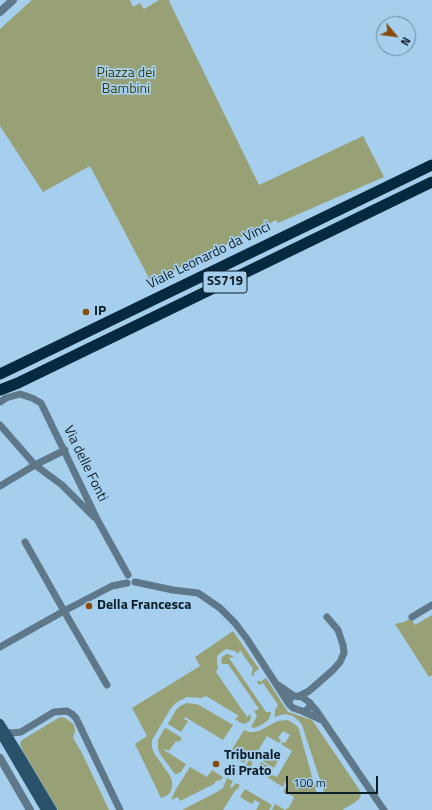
<!DOCTYPE html>
<style>
body{margin:0}
#map{position:relative;width:432px;height:810px;overflow:hidden;background:#a5cfec;font-family:"Titillium Web",sans-serif}
canvas{display:block}
.north{position:absolute;left:376px;top:16px;width:40px;height:40px;box-sizing:border-box;background:#a5cfec;border:1px solid #69889e;border-radius:50%;rotate:119deg;font-size:11px;font-weight:700;line-height:16px;text-align:center;color:#0e1e29}
.north::after{content:'';display:block;margin:auto;width:14px;height:18px;background:#884a0d;clip-path:polygon(50% 0,100% 100%,50% 72%,0 100%)}
.scale{position:absolute;left:286px;top:776px;width:92px;height:18px;box-sizing:border-box;border:2px solid #0e1e29;border-top:0;padding-left:5px;font-size:12px;line-height:14px;white-space:nowrap;color:#0e1e29;-webkit-text-stroke:3px #a5cfec;paint-order:stroke}
</style>
<div id="map">
<canvas width="432" height="810"></canvas>
<div class="north">N</div>
<div class="scale">100 m</div>
</div>
<script>
const context = document.querySelector('canvas').getContext('2d');
context.lineJoin = 'round';
function fillPath(path, color) {
  context.fillStyle = color;
  context.fill(path, 'evenodd');
}
function toPath(rows) {
  const path = new Path2D();
  for (const r of rows) {
    path.moveTo(r[0], r[1]);
    for (let i = 2; i < r.length; i += 2) path.lineTo(r[i], r[i + 1]);
  }
  return path;
}
function stroke(path, color, width, dash) {
  context.strokeStyle = color;
  context.lineWidth = width;
  context.lineCap = dash ? 'butt' : 'round';
  context.setLineDash(dash || []);
  context.stroke(path);
}
function write(font, color, halo, rows, align = 'center') {
  context.font = font + ' "Titillium Web",sans-serif';
  context.lineWidth = 3.5;
  context.setLineDash([]);
  context.textBaseline = 'middle';
  context.strokeStyle = halo;
  context.fillStyle = color;
  for (const [text, x, y, turn = 0] of rows) {
    context.save();
    context.translate(x, y);
    context.rotate((+turn || 0) * Math.PI / 180);
    context.textAlign = isNaN(turn) ? turn : align;
    if (halo) context.strokeText(text, 0, 0);
    context.fillText(text, 0, 0);
    context.restore();
  }
}
fillPath(toPath([
 [32,0,130,0,133,7,140,3,144,9,159,0,169,0,170,3,259,185,363,136,384,177,278,223,276,220,151,282,90,166,43,192,0,126,0,29],
 [432,615,432,675,429,677,395,624,404,622,411,618,415,625],
 [233,631,259,669,253,673,255,676,253,676,251,674,253,669,240,650,238,654,235,651,226,649,219,654,217,657,217,662,218,668,216,672,247,717,250,714,251,717,250,721,244,724,241,723,235,719,239,716,206,696,202,698,187,697,177,702,171,708,152,740,152,748,154,753,170,776,172,781,172,786,171,791,168,795,161,798,135,744,147,736,132,708,200,666,195,657],
 [228,654,234,657,229,658,266,712,271,712,269,719,263,724,257,727,254,728,251,727,257,716,254,711,259,709,228,664,222,664,221,661,222,657,225,655],
 [266,678,288,712,312,720,359,789,361,795,359,799,354,803,342,810,272,810,275,804,285,810,287,808,288,809,293,800,293,799,294,797,287,793,286,794,283,792,288,783,285,782,283,787,256,770,261,762,273,769,270,774,277,777,292,751,281,744,283,742,285,743,290,735,283,731,278,738,281,740,279,743,267,736,251,762,253,763,250,767,246,765,249,760,247,759,244,763,234,757,235,754,231,751,244,730,249,732,253,732,259,731,278,721,288,720,297,726,299,730,317,794,324,792,302,725,299,721,293,716,285,714,274,717,275,714,275,710,278,705,263,683,259,685,257,682,258,680,260,682],
 [187,703,195,704,199,705,233,725,223,740,185,717,184,719,188,721,181,732,168,724,176,710,180,706],
 [60,717,65,718,71,722,74,725,75,731,73,738,82,753,109,810,58,810,24,753,20,744,22,740],
 [166,728,182,738,179,742,176,741,169,751,165,749,164,750,186,764,181,772,177,774,175,774,160,754,158,749,158,740,164,729],
 [270,748,281,755,274,768,263,761],
 [190,767,207,777,212,770,223,777,221,780,216,781,214,784,180,801,178,797,171,800,176,789],
 [227,778,233,781,230,786,232,788,236,783,240,785,237,790,236,789,223,810,182,810,217,792,223,788],
 [245,789,272,805,269,810,256,810,260,803,255,800,252,804,240,797]
]), '#98a176');
stroke(toPath([
 [0,402,6,398,20,394,32,398,41,403,98,521,128,575],
 [0,425,35,465,62,485,94,517],
 [0,486,35,465,65,450],
 [25,542,64,611,107,685],
 [135,582,173,590,198,593,204,597,220,608,235,623,247,639,289,704],
 [412,617,432,605],
 [0,647,64,611,112,586,127,583],
 [278,685,294,696],
 [299,696,309,691,333,670,340,662,344,653,343,645,338,630,327,617],
 [310,703,309,708,305,711,302,711,293,708,289,704,290,699,291,697,294,696,302,697,309,702,316,710,381,806,384,810],
 [302,711,322,720],
 [5,732,13,733,21,732,54,712,67,711,72,714,76,718,120,810]
]), '#5e7889', 7);
stroke(toPath([
 [0,12,13,0],
 [0,758,30,810]
]), '#5e7889', 8);
stroke(toPath([
 [0,723,19,753,53,810],
 [1,735,45,810]
]), '#295169', 8);
stroke(toPath([
 [0,374,432,165],
 [0,390,18,383,432,182]
]), '#05293e', 11);
for (const [x, y, r, color] of [
 [86,312,4,"#884a0d"],
 [89,606,4,"#884a0d"],
 [216,764,4,"#884a0d"]
]) {
  const dot = new Path2D();
  dot.arc(x, y, r, 0, 2 * Math.PI);
  context.fillStyle = color;
  context.fill(dot);
  stroke(dot, '#a5cfec', 1.5);
}
for (const [x, y, w] of [
 [225,282,44]
]) {
  const box = new Path2D();
  box.roundRect(x - w / 2, y - 11, w, 22, 3);
  context.fillStyle = '#a5cfec';
  context.fill(box);
  stroke(box, '#0e1e29', 1);
}
write('bold 13px', '#0e1e29', null, [
 ["SS719",225,282]
]);
write('14px', '#3a410f', '#a5cfec', [
 ["Piazza dei",126,74],
 ["Bambini",126,90]
]);
write('14px', '#0e1e29', '#a5cfec', [
 ["Viale Leonardo da Vinci",209,256,-26],
 ["Via delle Fonti",85,464,64]
]);
write('bold 14px', '#0e1e29', '#a5cfec', [
 ["IP",94,312],
 ["Della Francesca",97,606],
 ["Tribunale",224,756],
 ["di Prato",224,772]
], 'left');
</script>
